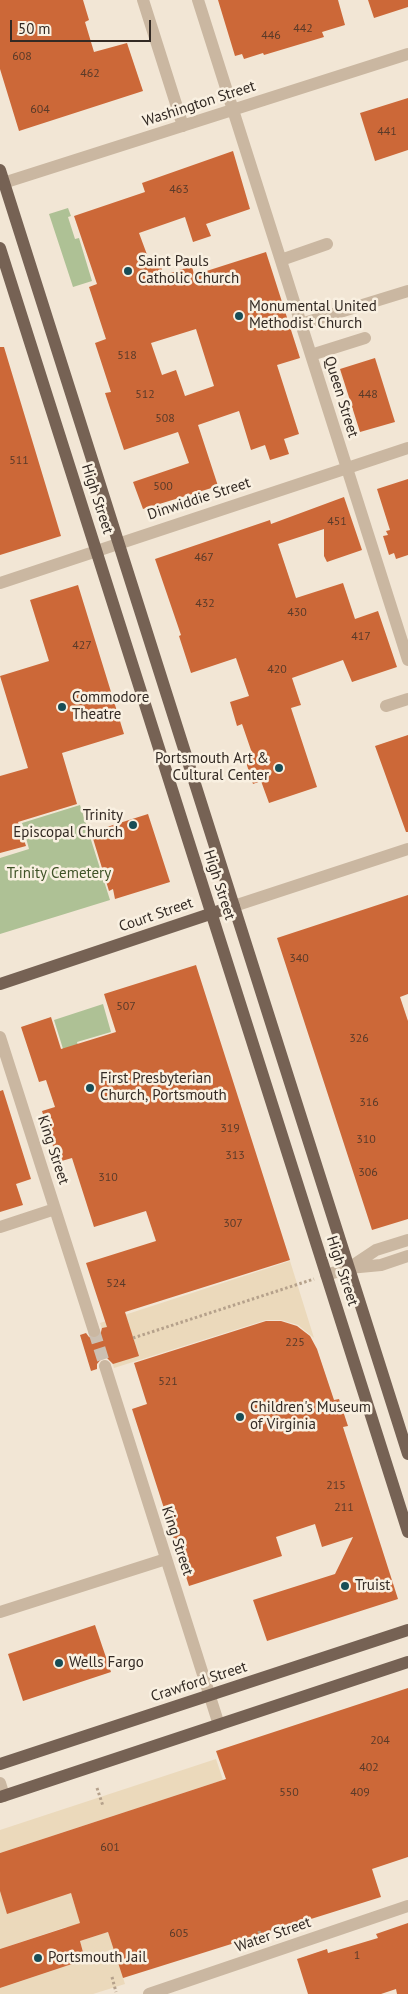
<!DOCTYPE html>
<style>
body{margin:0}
#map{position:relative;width:408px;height:1994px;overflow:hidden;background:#f2e6d5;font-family:"PT Sans",sans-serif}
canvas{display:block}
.scale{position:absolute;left:10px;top:20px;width:141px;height:22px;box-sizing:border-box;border:2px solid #332a24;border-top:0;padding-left:6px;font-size:15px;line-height:18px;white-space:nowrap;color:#332a24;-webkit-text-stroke:4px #f9f0e1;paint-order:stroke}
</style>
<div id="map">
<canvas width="408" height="1994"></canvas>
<div class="scale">50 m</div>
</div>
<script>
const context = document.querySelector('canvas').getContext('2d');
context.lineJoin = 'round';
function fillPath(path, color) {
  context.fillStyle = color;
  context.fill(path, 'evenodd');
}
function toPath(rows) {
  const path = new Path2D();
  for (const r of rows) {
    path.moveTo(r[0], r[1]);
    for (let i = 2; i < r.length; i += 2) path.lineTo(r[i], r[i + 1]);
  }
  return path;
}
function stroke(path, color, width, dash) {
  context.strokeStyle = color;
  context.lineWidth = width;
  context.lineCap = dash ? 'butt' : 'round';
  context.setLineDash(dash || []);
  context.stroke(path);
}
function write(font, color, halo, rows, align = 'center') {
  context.font = font + ' "PT Sans",sans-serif';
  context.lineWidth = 5;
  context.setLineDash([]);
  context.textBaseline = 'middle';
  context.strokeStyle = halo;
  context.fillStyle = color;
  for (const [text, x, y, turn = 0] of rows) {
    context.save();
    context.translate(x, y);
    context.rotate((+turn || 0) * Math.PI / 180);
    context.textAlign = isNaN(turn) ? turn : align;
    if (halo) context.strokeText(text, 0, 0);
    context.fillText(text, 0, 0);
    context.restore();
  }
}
fillPath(toPath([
 [68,208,71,216,68,217,75,239,79,238,92,281,73,287,49,214],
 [80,805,110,900,0,934,0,858,29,849,22,823],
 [103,1004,111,1032,77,1042,84,1064,69,1068,54,1020]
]), '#aec195');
fillPath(toPath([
 [290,1261,314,1338,298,1325,281,1320,266,1320,114,1368,100,1323],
 [216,1759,223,1780,0,1853,0,1830],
 [0,1891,71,1893,83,1931,66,1927,0,1949],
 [108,1932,125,1984,93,1994,0,1994,0,1988,78,1962,76,1955,83,1952,80,1941]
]), '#ebd9bb');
fillPath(toPath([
 [0,0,83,0,89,20,85,22,94,52,127,43,143,91,19,131,0,69],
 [218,0,338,0,345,25,322,32,324,37,264,55,263,53,244,59,242,54,235,56],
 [368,0,408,0,408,7,374,18],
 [408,98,408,150,375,161,360,113],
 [233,151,250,209,206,224,211,236,193,242,185,217,139,233,149,260,160,264,164,275,192,266,194,275,266,252,300,358,277,365,299,434,284,439,289,454,270,460,265,445,251,450,239,411,198,425,218,486,143,509,133,482,189,463,178,432,124,450,105,393,111,392,95,343,106,339,89,287,97,284,74,216,145,192,142,183],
 [196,329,214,386,185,396,176,370,162,375,151,343],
 [0,347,4,347,61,536,0,555],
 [375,358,395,422,360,432,340,369],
 [408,479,408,555,396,559,394,553,389,555,383,536,388,535,386,531,390,530,377,489],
 [344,497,362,550,327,562,324,556,324,529,278,544,296,598,343,583,355,619,378,611,397,667,352,682,343,660,292,678,301,705,291,708,317,787,269,803,261,781,253,784,244,756,252,753,242,724,237,726,230,702,249,696,236,658,191,673,179,636,181,635,155,559,270,520,271,524],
 [78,585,124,734,62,753,77,804,18,822,26,846,0,853,0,776,28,768,0,676,49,661,30,600],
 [408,735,408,832,406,832,375,746],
 [148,814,170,882,115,899,113,889,109,891,91,832],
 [408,895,408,994,400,997,408,1021,408,1219,372,1230,277,938],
 [196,965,290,1260,125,1312,139,1356,113,1364,107,1358,102,1358,97,1364,97,1369,91,1371,80,1335,86,1333,89,1337,96,1339,100,1336,102,1328,107,1327,86,1263,156,1241,146,1211,94,1227,72,1158,58,1162,42,1111,55,1107,46,1080,39,1082,21,1027,51,1017,61,1049,116,1032,104,994],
 [3,1090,31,1179,16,1184,23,1205,0,1212,0,1091],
 [266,1321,281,1321,297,1326,310,1336,317,1349,334,1400,339,1399,348,1426,343,1427,398,1599,267,1641,253,1600,335,1574,353,1537,322,1547,315,1524,276,1537,282,1556,189,1586,132,1409,147,1404,134,1363],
 [95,1625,111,1672,23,1701,8,1654],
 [408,1688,408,1857,372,1869,381,1897,123,1978,108,1932,80,1941,83,1952,76,1955,78,1962,0,1988,0,1949,80,1923,71,1893,7,1914,0,1891,0,1853,226,1779,216,1751],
 [408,1923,408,1994,397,1994,396,1989,381,1994,308,1994,297,1959,327,1949,328,1953,378,1938,376,1934]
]), '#cc6838');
stroke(toPath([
 [94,1331,105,1366]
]), '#ccc0b2', 12, [12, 6]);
stroke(toPath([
 [133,1338,314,1279],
 [97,1788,103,1806],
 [259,1931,261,1940],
 [112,1977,116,1992]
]), '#b5a18b', 3, [2.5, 2.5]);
stroke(toPath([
 [143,0,183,126],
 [198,0,408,660],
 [0,184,408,54],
 [281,260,327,244],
 [301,324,408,291],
 [311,355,365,338],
 [0,583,408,448],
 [386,706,408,699],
 [234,906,408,849],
 [0,1037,94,1331],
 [0,1227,55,1209],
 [352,1266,376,1250,408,1240],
 [326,1275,349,1268,381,1265,408,1256],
 [105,1366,219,1725],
 [0,1612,166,1559],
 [0,1783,4,1796],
 [149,1994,408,1906]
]), '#cab7a1', 12);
stroke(toPath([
 [0,170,408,1454],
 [0,248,408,1532],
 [0,984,234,906],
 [0,1764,408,1630],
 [0,1797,408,1662]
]), '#766254', 12);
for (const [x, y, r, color] of [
 [128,271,5,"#184d56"],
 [239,316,5,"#184d56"],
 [62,707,5,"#184d56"],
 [279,768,5,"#184d56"],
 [133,825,5,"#184d56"],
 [90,1088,5,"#184d56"],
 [240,1417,5,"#184d56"],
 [345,1586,5,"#184d56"],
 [59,1663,5,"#184d56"],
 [38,1958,5,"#184d56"]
]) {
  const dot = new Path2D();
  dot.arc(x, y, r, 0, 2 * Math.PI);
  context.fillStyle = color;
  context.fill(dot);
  stroke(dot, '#f9f0e1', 2);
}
write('12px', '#593a29', null, [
 ["442",303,29],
 ["446",271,36],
 ["608",22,57],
 ["462",90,74],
 ["604",40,110],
 ["441",387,132],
 ["463",179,190],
 ["518",127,356],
 ["512",145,395],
 ["448",368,395],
 ["508",165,419],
 ["511",19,461],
 ["500",163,487],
 ["451",337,522],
 ["467",204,558],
 ["432",205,604],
 ["430",297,613],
 ["417",361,637],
 ["427",82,646],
 ["420",277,670],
 ["340",299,959],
 ["507",126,1007],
 ["326",359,1039],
 ["316",369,1103],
 ["319",230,1129],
 ["310",366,1140],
 ["313",235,1156],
 ["306",368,1173],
 ["310",108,1178],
 ["307",233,1224],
 ["524",116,1284],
 ["225",295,1343],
 ["521",168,1382],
 ["215",336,1486],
 ["211",344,1508],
 ["204",380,1741],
 ["402",369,1768],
 ["550",289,1793],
 ["409",360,1793],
 ["601",110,1848],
 ["605",179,1934],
 ["1",357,1956]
]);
write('15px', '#332a24', '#f9f0e1', [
 ["Washington Street",199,104,-18],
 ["Queen Street",341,397,73],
 ["High Street",97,499,72],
 ["Dinwiddie Street",199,499,-18],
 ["High Street",219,885,72],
 ["Court Street",156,915,-19],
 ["King Street",53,1150,72],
 ["High Street",342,1271,72],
 ["King Street",177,1541,72],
 ["Crawford Street",199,1682,-18],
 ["Water Street",273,1935,-19]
]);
write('15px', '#332a24', '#f9f0e1', [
 ["Saint Pauls",138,262],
 ["Catholic Church",138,279],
 ["Monumental United",249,307],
 ["Methodist Church",249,324],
 ["Commodore",72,698],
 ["Theatre",72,715],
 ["Portsmouth Art &",269,759,"right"],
 ["Cultural Center",269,776,"right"],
 ["Trinity",123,816,"right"],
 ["Episcopal Church",123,833,"right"],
 ["First Presbyterian",100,1079],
 ["Church, Portsmouth",100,1096],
 ["Children's Museum",250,1408],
 ["of Virginia",250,1425],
 ["Truist",355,1586],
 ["Wells Fargo",69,1663],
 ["Portsmouth Jail",48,1958]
], 'left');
write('15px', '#3f5327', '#f9f0e1', [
 ["Trinity Cemetery",59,874]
]);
</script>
